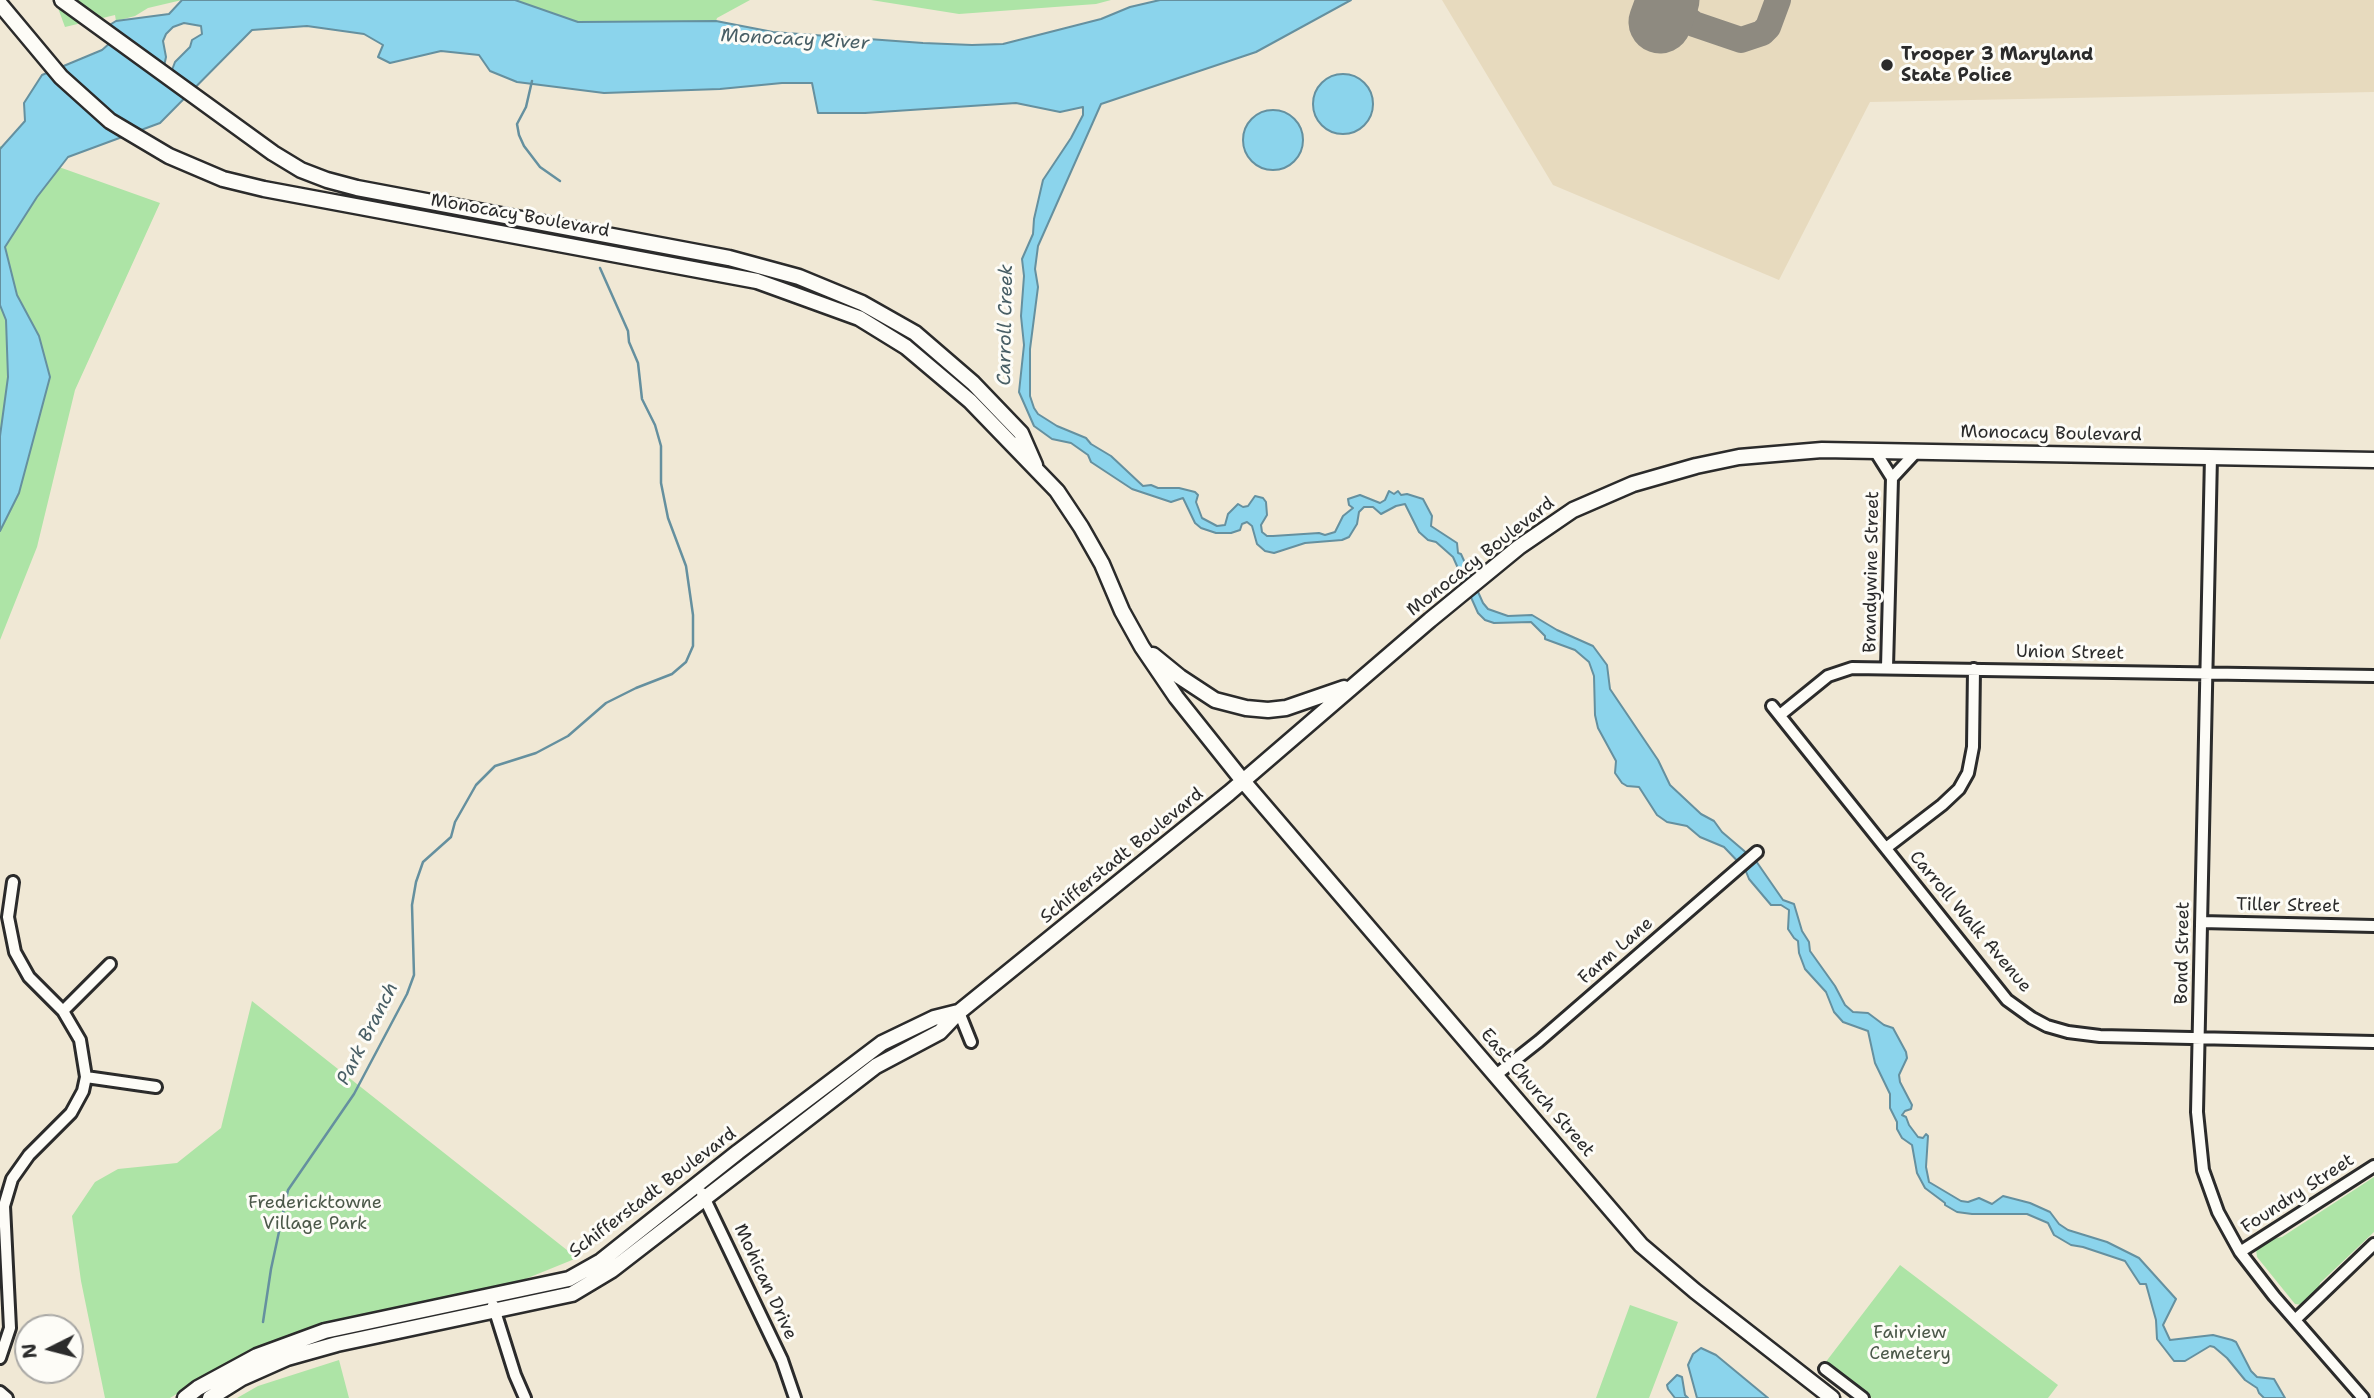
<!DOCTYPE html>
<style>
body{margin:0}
#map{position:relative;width:2374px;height:1398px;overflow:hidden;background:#f0e8d5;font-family:"Shantell Sans",sans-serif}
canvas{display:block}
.north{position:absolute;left:14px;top:1314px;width:70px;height:70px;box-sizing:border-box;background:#fdfcf7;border:2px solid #a9a8a5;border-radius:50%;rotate:264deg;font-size:19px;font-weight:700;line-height:28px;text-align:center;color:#2b2b2b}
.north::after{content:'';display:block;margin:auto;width:24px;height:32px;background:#2b2b2b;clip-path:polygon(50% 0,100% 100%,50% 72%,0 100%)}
</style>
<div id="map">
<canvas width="2374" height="1398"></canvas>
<div class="north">N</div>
</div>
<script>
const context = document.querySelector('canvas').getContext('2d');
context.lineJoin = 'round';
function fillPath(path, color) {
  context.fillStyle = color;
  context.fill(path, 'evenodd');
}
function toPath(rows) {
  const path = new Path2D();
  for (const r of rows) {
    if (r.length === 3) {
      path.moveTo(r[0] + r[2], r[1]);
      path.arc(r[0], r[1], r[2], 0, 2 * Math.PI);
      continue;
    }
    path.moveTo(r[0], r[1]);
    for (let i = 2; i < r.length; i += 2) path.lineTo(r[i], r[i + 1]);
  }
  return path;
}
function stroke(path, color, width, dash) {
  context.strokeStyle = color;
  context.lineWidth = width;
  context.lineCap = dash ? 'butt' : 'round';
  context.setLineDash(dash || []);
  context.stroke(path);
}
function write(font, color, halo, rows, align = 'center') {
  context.font = font + ' "Shantell Sans",sans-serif';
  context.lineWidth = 6;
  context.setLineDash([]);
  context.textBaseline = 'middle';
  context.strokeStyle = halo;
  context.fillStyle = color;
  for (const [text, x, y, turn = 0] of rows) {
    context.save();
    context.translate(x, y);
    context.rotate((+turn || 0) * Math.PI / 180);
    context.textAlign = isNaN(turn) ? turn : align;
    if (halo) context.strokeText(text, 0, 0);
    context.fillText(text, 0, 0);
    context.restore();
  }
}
fillPath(toPath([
 [1442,0,2374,0,2374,92,1870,102,1779,280,1553,185]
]), '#e7dabe');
fillPath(toPath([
 [55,0,182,0,148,8,135,16,116,21,115,15,65,27],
 [515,0,750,0,717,18,716,21,578,22],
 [871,0,1111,0,1096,4,959,14],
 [0,146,160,203,75,390,37,547,0,640],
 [252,1001,577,1258,454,1308,322,1342,274,1342,237,1357,170,1398,105,1398,81,1281,72,1216,95,1182,118,1169,177,1163,221,1128],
 [2374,1177,2374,1232,2320,1283,2318,1292,2304,1305,2295,1304,2257,1257,2256,1249,2272,1239,2282,1237],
 [1900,1265,2058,1385,2048,1398,1872,1398,1825,1363],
 [1630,1305,1678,1322,1649,1398,1596,1398],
 [339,1360,349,1398,237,1398,258,1386]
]), '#ade4a6');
const water = toPath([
 [182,0,515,0,578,22,716,21,773,32,923,43,972,45,1003,44,1101,19,1130,7,1160,0,1351,0,1256,52,1101,104,1038,246,1035,269,1038,287,1030,349,1030,396,1034,408,1038,414,1057,426,1086,438,1091,444,1111,456,1143,486,1151,485,1158,488,1179,488,1195,492,1198,495,1196,502,1202,518,1217,526,1225,525,1228,514,1238,504,1243,507,1248,506,1255,496,1263,498,1266,502,1267,515,1261,525,1262,532,1267,536,1273,536,1319,533,1325,535,1335,532,1343,516,1353,508,1349,505,1348,499,1360,495,1380,503,1385,500,1389,491,1394,494,1398,491,1401,495,1407,494,1423,499,1432,516,1431,526,1457,543,1458,553,1461,554,1483,603,1488,609,1508,616,1532,615,1557,630,1593,646,1607,665,1610,689,1658,760,1670,785,1701,814,1714,821,1722,832,1756,861,1783,900,1794,904,1802,931,1809,942,1810,951,1835,986,1845,1005,1853,1012,1868,1013,1884,1025,1893,1028,1906,1052,1907,1058,1899,1075,1900,1082,1912,1105,1911,1109,1905,1111,1902,1115,1906,1117,1909,1125,1918,1137,1923,1138,1926,1134,1928,1136,1926,1167,1929,1182,1961,1201,1968,1202,1979,1198,1992,1204,2003,1196,2030,1203,2050,1212,2059,1224,2068,1230,2107,1242,2139,1258,2176,1299,2163,1325,2170,1340,2213,1335,2232,1340,2236,1342,2251,1371,2257,1377,2274,1379,2285,1398,2264,1398,2259,1393,2257,1388,2245,1380,2227,1358,2214,1347,2210,1346,2185,1361,2174,1361,2157,1339,2156,1320,2146,1284,2140,1284,2125,1261,2083,1247,2071,1245,2054,1235,2048,1223,2027,1214,1972,1214,1957,1212,1945,1205,1945,1203,1925,1188,1917,1173,1912,1145,1902,1138,1897,1129,1897,1122,1890,1108,1890,1094,1875,1063,1868,1031,1843,1022,1834,1012,1826,992,1805,969,1799,953,1798,941,1794,938,1788,929,1789,910,1781,905,1771,905,1749,879,1745,869,1724,847,1700,837,1687,826,1667,822,1657,815,1639,787,1627,786,1622,783,1615,773,1616,761,1598,728,1595,715,1594,676,1589,662,1575,650,1545,639,1545,636,1531,622,1494,623,1485,620,1478,613,1453,557,1436,542,1428,540,1419,532,1405,504,1396,506,1381,514,1373,507,1364,507,1359,512,1357,524,1349,537,1342,540,1305,543,1274,553,1265,551,1257,544,1252,526,1247,522,1242,524,1240,530,1231,533,1216,533,1201,528,1195,523,1183,498,1171,502,1132,489,1091,462,1088,455,1071,443,1052,439,1034,426,1019,392,1024,345,1021,316,1024,276,1022,259,1033,234,1034,219,1043,180,1071,138,1083,115,1083,107,1060,112,1016,103,865,113,818,113,812,83,782,83,720,89,604,93,517,82,490,71,479,55,441,51,390,63,378,57,383,45,364,34,307,26,252,30,160,123,68,157,37,197,5,247,17,295,39,336,50,377,19,493,0,531,0,436,8,377,6,320,0,305,0,149,25,121,24,103,42,75,102,50,110,43,103,29,116,21,169,14,182,0],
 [184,23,201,26,202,34,192,40,190,47,175,62,172,70,174,80,163,71,166,57,163,41,166,34,173,27,184,23],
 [1343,104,30],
 [1273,140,30],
 [1701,1348,1716,1355,1768,1398,1697,1398,1688,1365,1693,1354,1701,1348],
 [1677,1375,1682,1377,1685,1395,1688,1398,1675,1398,1668,1389,1667,1385,1677,1375]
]);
fillPath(water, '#8bd4ec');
stroke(water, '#65909f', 2);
stroke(toPath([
 [532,81,526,107,517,124,519,135,524,146,540,167,560,181],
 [263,1322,271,1269,288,1190,354,1094,407,994,414,975,412,905,416,882,423,862,451,837,455,822,476,785,495,766,536,753,568,736,606,703,636,688,672,674,686,662,693,646,693,615,686,566,668,518,661,483,661,446,655,425,642,399,638,363,629,342,628,331,600,268]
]), '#65909f', 2.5);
stroke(toPath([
 [1677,0,1686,18,1694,24,1741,40,1762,33,1768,27,1778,0]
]), '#8e8a80', 26);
stroke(toPath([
 [1660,22,1668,0]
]), '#8e8a80', 63);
const minor = toPath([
 [1875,451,1892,478,1887,667],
 [2211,456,2197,1112,2203,1170,2218,1212,2240,1252,2274,1296,2363,1398],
 [1892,478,1917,451],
 [1772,706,2007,1000,2032,1018,2047,1026,2068,1032,2100,1036,2374,1042],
 [1780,715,1828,676,1852,668,2374,676],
 [1886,848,1942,805,1959,789,1968,773,1973,747,1974,669],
 [2201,922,2374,926],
 [63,1011,110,964],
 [959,1012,971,1042],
 [1496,1075,1539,1041,1757,852],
 [86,1077,156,1087],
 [702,1193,782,1360,795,1398],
 [2240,1252,2374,1166],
 [493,1305,515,1375,525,1398],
 [2295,1320,2374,1244],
 [0,1358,10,1328,4,1206,12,1179,29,1155,71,1113,83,1091,86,1077,80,1040,63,1011,29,977,15,952,8,917,13,882],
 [1825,1369,1863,1398],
 [0,1392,7,1398]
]);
const secondary = toPath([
 [62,0,273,153,301,170,327,180,357,188,729,258,799,277,862,303,915,333,973,383,1021,433,1035,465],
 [0,4,61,77,110,121,169,156,223,179,264,189,757,281,859,318,906,347,970,401,1057,491,1081,527,1102,564,1122,611,1142,647,1176,697,1243,781,1641,1245,1695,1291,1832,1398],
 [1153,655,1180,677,1215,700,1246,708,1268,710,1286,708,1344,688],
 [185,1398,198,1388,257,1356,325,1331,569,1279,601,1261,738,1152,882,1043,934,1018,958,1012],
 [210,1398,242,1378,287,1358,337,1344,572,1294,612,1270,876,1066,940,1032,959,1012,1229,793,1430,620,1519,547,1573,510,1633,484,1696,466,1739,457,1822,450,2374,460]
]);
stroke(minor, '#2b2b2b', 16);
stroke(secondary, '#2b2b2b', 19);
stroke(minor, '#fdfcf7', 10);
stroke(secondary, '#fdfcf7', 14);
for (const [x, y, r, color] of [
 [1887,65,7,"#2b2b2b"]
]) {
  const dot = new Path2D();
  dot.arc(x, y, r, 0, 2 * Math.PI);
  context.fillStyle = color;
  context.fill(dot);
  stroke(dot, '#fdfcf7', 2.5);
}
write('bold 18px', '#2b2b2b', '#fdfcf7', [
 ["Trooper 3 Maryland",1901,55],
 ["State Police",1901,76]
], 'left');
write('18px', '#2b2b2b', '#fdfcf7', [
 ["Monocacy Boulevard",520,216,10],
 ["Monocacy Boulevard",2051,434,1],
 ["Monocacy Boulevard",1481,557,-38],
 ["Brandywine Street",1872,572,-89],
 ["Union Street",2070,653,1],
 ["Schifferstadt Boulevard",1122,856,-39],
 ["Tiller Street",2288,906,1],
 ["Carroll Walk Avenue",1970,922,50],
 ["Farm Lane",1616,951,-41],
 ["Bond Street",2183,953,-89],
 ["East Church Street",1537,1093,49],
 ["Schifferstadt Boulevard",653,1193,-37],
 ["Foundry Street",2298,1194,-33],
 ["Mohican Drive",765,1282,65]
]);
write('18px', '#4c594a', '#fdfcf7', [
 ["Fredericktowne",315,1203],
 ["Village Park",315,1224],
 ["Fairview",1910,1333],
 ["Cemetery",1910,1354]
]);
write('italic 19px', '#485e65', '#fdfcf7', [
 ["Monocacy River",795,40,3],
 ["Carroll Creek",1006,325,-89],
 ["Park Branch",368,1034,-63]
]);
</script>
